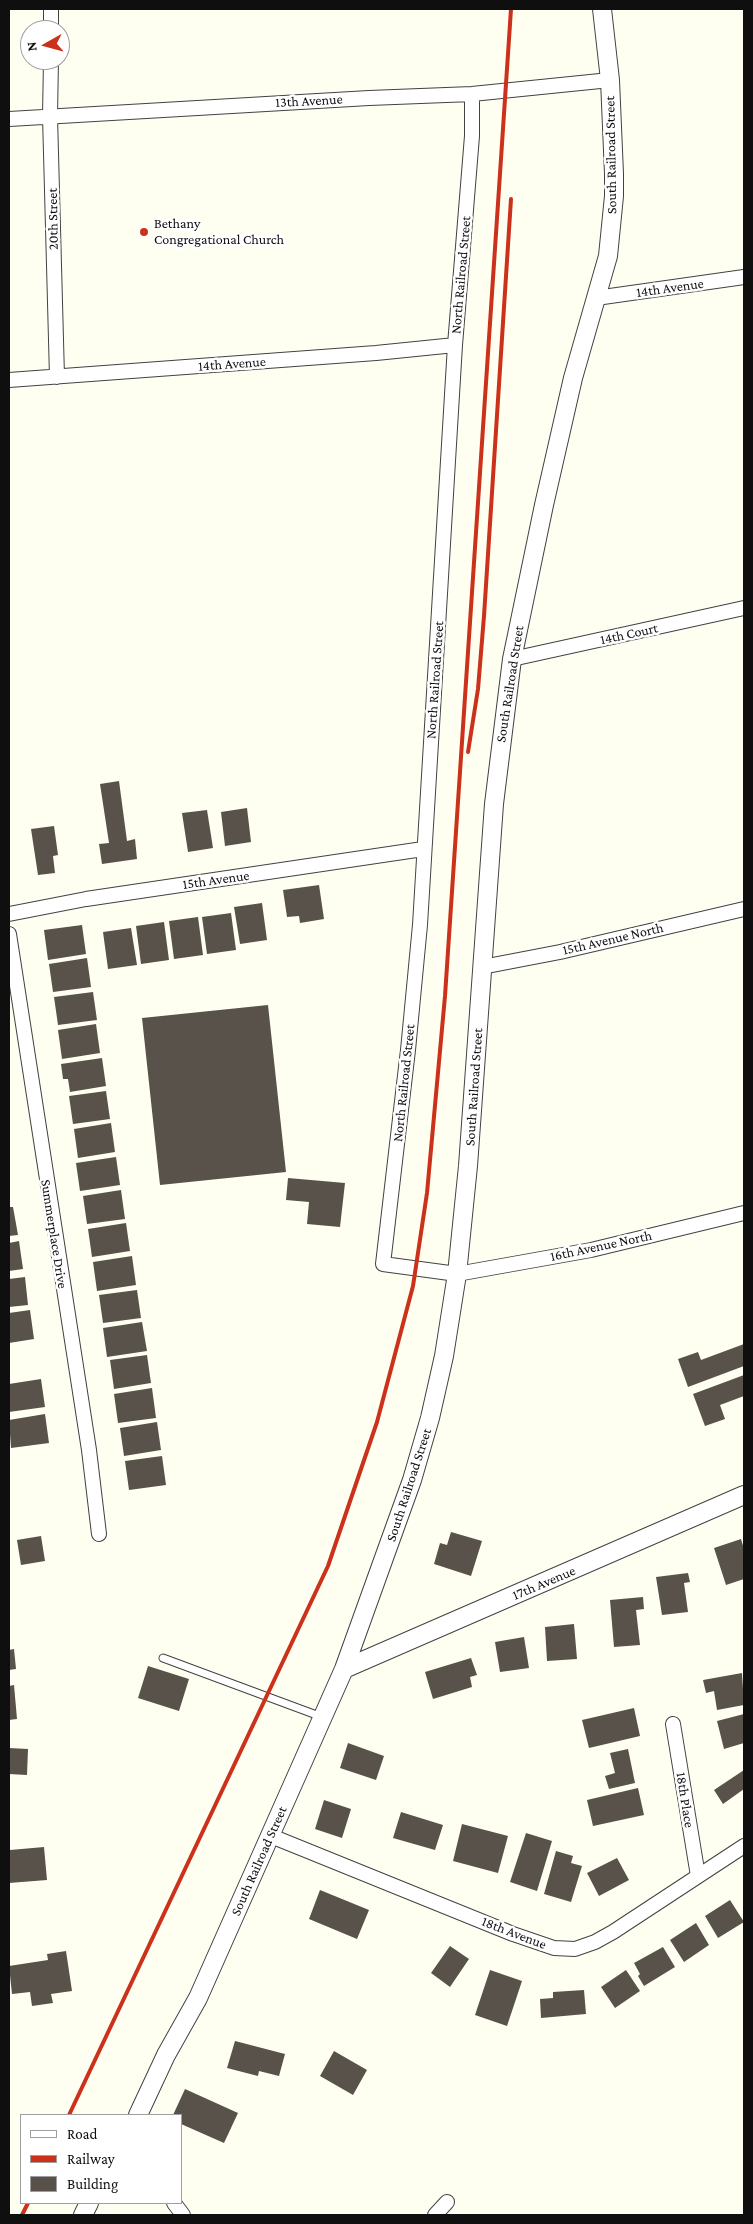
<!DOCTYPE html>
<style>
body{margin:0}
#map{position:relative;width:753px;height:2224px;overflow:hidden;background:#fffff1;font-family:"Crimson Pro",serif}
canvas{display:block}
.frame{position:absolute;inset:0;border:10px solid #0f0f0f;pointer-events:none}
.legend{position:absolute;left:20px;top:2114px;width:162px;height:90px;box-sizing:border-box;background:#fff;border:1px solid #9f9f9f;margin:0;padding:6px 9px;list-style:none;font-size:15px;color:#0f0f0f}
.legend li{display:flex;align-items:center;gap:10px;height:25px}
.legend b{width:25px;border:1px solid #9f9f9f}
.north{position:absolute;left:20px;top:20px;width:50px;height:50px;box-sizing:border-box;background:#fff;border:1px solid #9f9f9f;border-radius:50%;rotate:263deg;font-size:14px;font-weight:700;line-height:20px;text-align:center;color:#0f0f0f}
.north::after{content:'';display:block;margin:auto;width:18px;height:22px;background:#cb311b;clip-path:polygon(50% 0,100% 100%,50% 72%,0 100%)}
</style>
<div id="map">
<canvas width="753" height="2224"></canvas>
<div class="frame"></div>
<ul class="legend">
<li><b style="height:6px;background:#fff"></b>Road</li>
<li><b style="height:6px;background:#cb311b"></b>Railway</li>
<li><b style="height:14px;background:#59524a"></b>Building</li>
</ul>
<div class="north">N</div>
</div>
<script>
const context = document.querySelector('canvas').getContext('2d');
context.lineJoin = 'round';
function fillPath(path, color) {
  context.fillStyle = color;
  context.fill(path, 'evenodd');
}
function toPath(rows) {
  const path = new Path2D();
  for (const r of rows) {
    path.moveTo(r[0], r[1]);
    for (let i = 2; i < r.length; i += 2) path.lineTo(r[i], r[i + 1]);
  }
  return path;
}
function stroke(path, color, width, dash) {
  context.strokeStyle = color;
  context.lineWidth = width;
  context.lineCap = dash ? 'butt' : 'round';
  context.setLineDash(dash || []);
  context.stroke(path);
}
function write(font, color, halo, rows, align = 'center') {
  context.font = font + ' "Crimson Pro",serif';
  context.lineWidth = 5;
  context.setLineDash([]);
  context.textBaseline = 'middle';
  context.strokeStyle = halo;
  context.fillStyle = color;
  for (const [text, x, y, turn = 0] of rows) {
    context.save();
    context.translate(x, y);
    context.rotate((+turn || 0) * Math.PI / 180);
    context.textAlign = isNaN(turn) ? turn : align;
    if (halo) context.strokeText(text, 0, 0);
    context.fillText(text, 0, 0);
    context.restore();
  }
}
fillPath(toPath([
 [119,781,127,841,135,839,137,859,102,864,99,844,109,843,100,784],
 [247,808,251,842,225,846,221,812],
 [207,810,213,848,188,852,182,813],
 [54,826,58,855,53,856,55,873,38,875,31,829],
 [319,885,324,919,300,923,299,916,287,917,283,890],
 [262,903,267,940,240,944,234,907],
 [231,913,236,950,207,954,202,917],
 [198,917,203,955,174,959,169,921],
 [164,922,169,960,141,964,136,926],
 [82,925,86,954,48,960,44,930],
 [131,928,137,965,108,969,103,932],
 [87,958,91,987,53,992,49,964],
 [93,992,97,1020,58,1025,54,997],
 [268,1005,286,1172,160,1185,142,1018],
 [96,1024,100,1053,62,1059,58,1030],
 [102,1058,106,1086,70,1092,68,1079,63,1079,61,1064],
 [106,1091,110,1119,73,1124,69,1096],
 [111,1123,115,1152,78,1158,74,1129],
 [116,1157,120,1185,80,1191,76,1163],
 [288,1178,345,1183,340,1227,307,1224,309,1202,286,1200],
 [121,1190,125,1219,87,1224,83,1196],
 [9,1207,13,1207,18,1235,9,1236],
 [126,1223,130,1251,92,1257,88,1229],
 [19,1241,23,1269,9,1271,9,1243],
 [132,1256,136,1285,97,1291,93,1262],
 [25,1277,28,1305,9,1307,9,1279],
 [137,1290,141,1318,103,1323,99,1295],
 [30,1310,34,1339,9,1343,9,1313],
 [142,1322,147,1351,107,1357,103,1328],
 [744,1344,744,1366,688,1387,678,1359,698,1352,701,1360],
 [147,1355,151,1383,114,1389,110,1360],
 [744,1375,744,1396,720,1405,725,1419,705,1426,693,1394],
 [41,1379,45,1407,9,1412,9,1384],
 [152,1388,156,1418,118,1423,114,1394],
 [45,1414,49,1443,11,1448,9,1420],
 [157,1422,161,1450,124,1456,120,1428],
 [162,1456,166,1485,129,1490,125,1461],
 [451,1532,482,1541,471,1576,434,1564,440,1543,447,1545],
 [41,1536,45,1561,21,1565,17,1540],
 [741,1539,744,1549,744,1579,726,1585,714,1548],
 [688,1573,690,1582,684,1583,688,1612,662,1615,656,1577],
 [643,1597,644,1609,636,1610,640,1645,614,1647,610,1600],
 [574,1624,577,1659,547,1661,545,1627],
 [524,1637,529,1668,500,1672,495,1642],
 [14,1649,16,1669,9,1670,9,1650],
 [471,1658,477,1675,470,1677,472,1687,433,1699,425,1672],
 [148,1666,189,1679,179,1711,138,1698],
 [742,1673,744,1705,717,1710,714,1691,706,1693,703,1680],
 [14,1685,17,1719,9,1720,9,1686],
 [634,1708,640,1736,589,1748,582,1720],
 [744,1714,744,1743,724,1749,717,1721],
 [348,1743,384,1756,376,1780,340,1768],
 [9,1748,28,1749,27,1775,9,1774],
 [628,1749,635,1783,609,1789,605,1776,615,1773,610,1753],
 [744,1770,744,1789,723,1804,714,1790],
 [638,1788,644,1815,593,1826,587,1800],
 [324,1800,351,1809,342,1838,315,1829],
 [401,1812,443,1825,435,1850,393,1838],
 [462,1824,508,1836,498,1873,453,1861],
 [526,1833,552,1841,537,1891,510,1882],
 [44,1847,47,1880,9,1883,10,1850],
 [556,1851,573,1856,571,1863,582,1866,571,1902,544,1894],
 [617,1858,629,1880,599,1896,587,1873],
 [320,1890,369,1910,357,1939,309,1919],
 [730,1900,744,1922,718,1938,705,1916],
 [696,1923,709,1945,684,1962,670,1940],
 [450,1946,469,1959,450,1987,431,1973],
 [663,1947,675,1967,644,1986,638,1976,640,1974,634,1963],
 [66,1951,72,1991,51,1994,53,2003,32,2006,30,1992,12,1994,9,1966,48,1960,47,1954],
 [490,1970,522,1981,507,2026,475,2015],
 [626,1970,640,1991,615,2008,601,1987],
 [584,1990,586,2014,541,2018,540,1999,553,1998,553,1992],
 [235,2041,285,2054,279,2076,259,2071,258,2076,227,2068],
 [334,2051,367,2070,353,2095,320,2076],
 [185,2089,238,2113,224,2143,181,2124,181,2115,173,2115]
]), '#59524a');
const service = toPath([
 [163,1658,322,1717]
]);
const minor = toPath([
 [51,9,51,30],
 [51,60,50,116,57,377],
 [472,94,472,136,455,345,420,925,408,1050,383,1264,457,1274,591,1250,744,1213],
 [9,119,369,98,472,94,610,80],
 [596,298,744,277],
 [9,380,376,353,455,345],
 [512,659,744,608],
 [9,914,86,899,423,849],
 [9,934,89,1450,99,1534],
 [482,967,560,952,744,909],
 [673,1724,698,1876],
 [271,1836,513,1934,554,1948,575,1949,595,1942,613,1932,744,1846],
 [174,2203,183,2215],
 [435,2215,447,2202]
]);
const tertiary = toPath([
 [344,1669,744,1495],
 [138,2115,166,2055,198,1998,344,1669,412,1480,430,1418,444,1356,457,1274,468,1166,494,804,512,659,544,505,573,378,608,256,614,196,614,174,610,80,602,9],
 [83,2215,89,2203]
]);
stroke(service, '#424242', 9);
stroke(minor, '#424242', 16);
stroke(tertiary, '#424242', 20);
stroke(service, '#fff', 7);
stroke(minor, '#fff', 14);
stroke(tertiary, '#fff', 18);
stroke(toPath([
 [468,752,478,689,484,616,511,199],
 [69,2115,328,1566,377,1422,413,1286,427,1193,445,996,511,9],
 [22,2215,28,2203]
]), '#cb311b', 4);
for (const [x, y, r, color] of [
 [144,232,5,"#cb311b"]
]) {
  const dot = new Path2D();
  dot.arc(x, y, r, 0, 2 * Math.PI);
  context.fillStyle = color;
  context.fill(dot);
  stroke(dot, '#fff', 2);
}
write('14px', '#0f0f0f', '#fff', [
 ["13th Avenue",309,101,-3],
 ["South Railroad Street",611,155,-91],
 ["20th Street",53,219,-91],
 ["North Railroad Street",461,275,-85],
 ["14th Avenue",670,288,-8],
 ["14th Avenue",232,364,-4],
 ["14th Court",629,634,-12],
 ["North Railroad Street",435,680,-86],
 ["South Railroad Street",510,684,-81],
 ["15th Avenue",216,880,-8],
 ["15th Avenue North",613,939,-13],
 ["North Railroad Street",404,1083,-84],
 ["South Railroad Street",474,1087,-86],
 ["Summerplace Drive",54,1234,81],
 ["16th Avenue North",601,1246,-12],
 ["South Railroad Street",409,1485,-72],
 ["17th Avenue",544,1583,-23],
 ["18th Place",685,1800,81],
 ["South Railroad Street",259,1861,-66],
 ["18th Avenue",514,1933,21]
]);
write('14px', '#0f0f0f', '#fff', [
 ["Bethany",154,224],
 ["Congregational Church",154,240]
], 'left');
</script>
